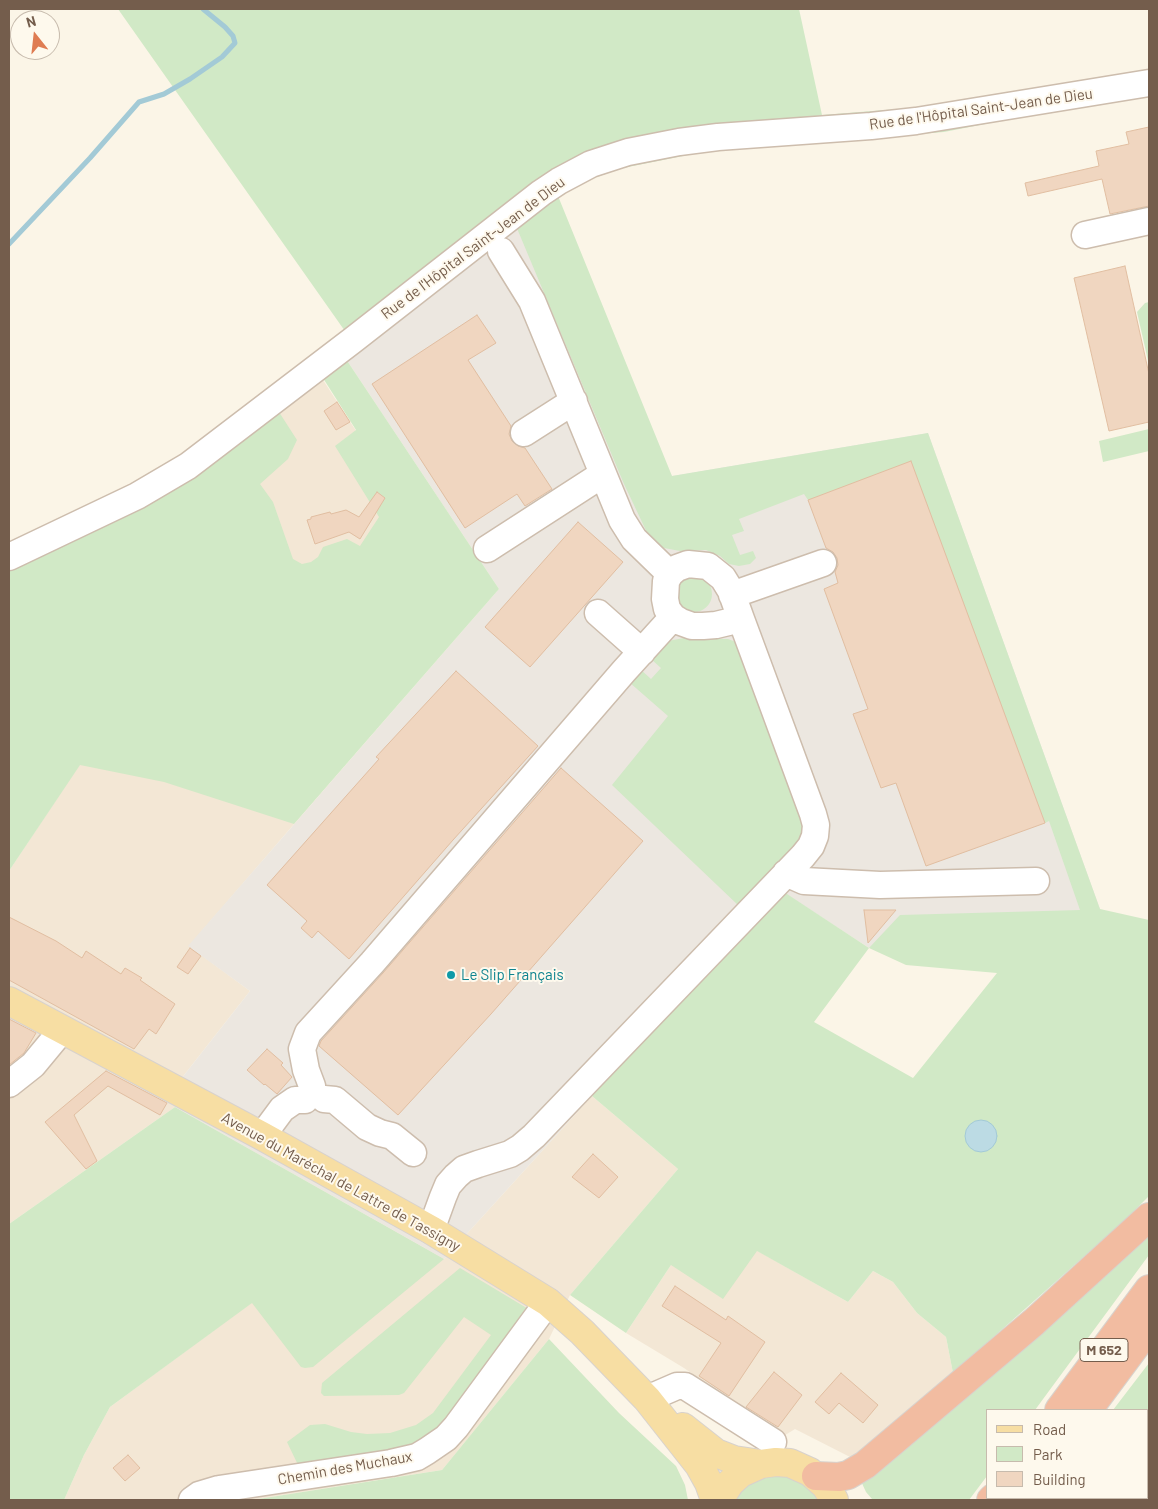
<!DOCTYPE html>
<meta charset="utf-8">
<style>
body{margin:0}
#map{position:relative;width:1158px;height:1509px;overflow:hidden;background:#fbf5e7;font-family:Barlow,sans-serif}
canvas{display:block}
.frame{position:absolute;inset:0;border:10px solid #745d4c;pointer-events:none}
.legend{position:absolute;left:986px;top:1409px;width:162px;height:90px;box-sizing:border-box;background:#fef9ed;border:1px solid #c7bbad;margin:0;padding:6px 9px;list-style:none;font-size:15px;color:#745d4c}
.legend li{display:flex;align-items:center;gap:10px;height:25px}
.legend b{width:25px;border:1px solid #c7bbad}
.north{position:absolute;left:10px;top:10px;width:50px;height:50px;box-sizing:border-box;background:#fef9ed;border:1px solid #c7bbad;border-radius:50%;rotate:344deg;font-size:14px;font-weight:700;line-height:20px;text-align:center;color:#745d4c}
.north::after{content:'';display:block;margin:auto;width:18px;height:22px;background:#df7c52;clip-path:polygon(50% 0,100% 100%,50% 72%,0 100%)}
</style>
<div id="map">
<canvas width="1158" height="1509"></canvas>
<div class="frame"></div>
<ul class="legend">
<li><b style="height:6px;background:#f7dea3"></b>Road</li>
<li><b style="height:14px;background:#d1e9c6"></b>Park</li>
<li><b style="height:14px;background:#f0d6c0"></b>Building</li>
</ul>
<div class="north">N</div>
</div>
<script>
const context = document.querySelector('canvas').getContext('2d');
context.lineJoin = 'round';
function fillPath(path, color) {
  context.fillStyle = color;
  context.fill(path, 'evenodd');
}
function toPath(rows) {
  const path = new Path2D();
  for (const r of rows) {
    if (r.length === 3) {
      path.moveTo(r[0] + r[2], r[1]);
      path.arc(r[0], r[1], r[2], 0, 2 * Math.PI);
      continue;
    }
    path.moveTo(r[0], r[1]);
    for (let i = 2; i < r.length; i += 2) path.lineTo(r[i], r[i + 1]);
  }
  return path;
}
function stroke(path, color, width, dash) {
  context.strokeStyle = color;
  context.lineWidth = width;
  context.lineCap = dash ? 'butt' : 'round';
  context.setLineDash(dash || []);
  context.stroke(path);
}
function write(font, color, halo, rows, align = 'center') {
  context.font = font + ' Barlow,sans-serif';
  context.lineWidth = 4;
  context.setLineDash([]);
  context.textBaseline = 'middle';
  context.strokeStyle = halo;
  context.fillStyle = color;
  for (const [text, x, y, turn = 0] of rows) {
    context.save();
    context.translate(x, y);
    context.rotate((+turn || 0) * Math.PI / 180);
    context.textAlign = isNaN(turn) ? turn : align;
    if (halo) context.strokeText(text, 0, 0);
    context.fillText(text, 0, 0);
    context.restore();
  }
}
fillPath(toPath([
 [312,363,475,614,189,946,250,991,181,1079,198,1087,175,1107,9,1224,9,871,79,765,179,464],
 [592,1096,678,1169,570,1295,549,1339,442,1470,252,1500,64,1500,84,1455,110,1407,244,1308,371,1218,444,1259],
 [756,1250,848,1302,873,1271,893,1282,917,1313,946,1337,953,1373,852,1458,795,1429,782,1437,684,1368,626,1333,671,1265]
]), '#f3e7d5');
fillPath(toPath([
 [516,226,672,476,928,433,1100,909,869,948,783,892,592,1096,444,1259,175,1107,197,1087,181,1079,250,991,188,946,499,589,344,356]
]), '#ece7e0');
fillPath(toPath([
 [118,9,799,9,822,115,948,105,1033,91,1149,69,1149,92,944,132,703,152,623,168,579,183,558,196,672,476,928,433,1100,909,1149,920,1149,1196,1124,1221,953,1373,946,1337,917,1313,893,1282,873,1271,848,1302,757,1251,723,1299,671,1265,626,1333,570,1295,678,1169,592,1096,784,892,869,948,900,915,1080,910,1049,821,1045,823,911,462,808,500,804,494,739,519,744,531,732,535,740,555,753,551,756,558,750,564,739,566,729,564,720,556,706,550,680,551,664,548,651,541,624,484,516,226,524,191,463,237,410,284,347,334],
 [869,948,906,965,997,973,913,1078,814,1022],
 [1149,302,1149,365,1137,312,1145,303],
 [344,356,499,589,294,824,164,782,80,765,9,871,9,549,279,412,297,440,288,459,260,484,273,502,293,559,302,564,311,562,318,557,323,547,347,539,360,546,379,517,335,446,356,430,321,375],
 [1149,429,1149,451,1103,462,1099,441],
 [694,594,18],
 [684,638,728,639,736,642,741,649,802,824,802,837,739,906,612,785,668,716,629,682,640,669,651,679,661,668,651,659,668,641],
 [175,1107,444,1259,313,1367,305,1368,301,1367,252,1303,110,1407,84,1455,64,1500,9,1500,9,1224],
 [1149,1231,1149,1255,1035,1410,987,1410,987,1476,969,1500,872,1499,866,1492,860,1479],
 [460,1268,530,1310,524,1324,421,1449,299,1467,287,1442,310,1425,325,1424,351,1432,367,1434,390,1433,416,1425,433,1413,491,1335,464,1317,404,1393,399,1395,324,1396,321,1393,322,1383],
 [549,1339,619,1413,676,1466,685,1485,688,1500,252,1500,442,1470],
 [1149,1363,1149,1408,1147,1412,1147,1410,1113,1410],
 [773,1475,787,1476,801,1482,812,1491,818,1500,735,1500,746,1486,759,1478]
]), '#d1e9c6');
const water = toPath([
 [981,1136,16]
]);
fillPath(water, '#bcdbe4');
stroke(water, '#a3cad6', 1);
stroke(toPath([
 [9,244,90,158,139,102,164,94,190,79,222,57,235,43,233,36,225,27,203,9]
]), '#a3cad6', 5);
const building = toPath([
 [1149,127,1149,206,1110,214,1102,179,1028,196,1025,183,1099,166,1096,151,1129,144,1126,132,1149,127],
 [1125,266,1149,374,1149,422,1109,431,1074,278,1125,266],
 [477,315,496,343,468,360,511,426,509,434,512,441,518,446,525,448,552,489,525,506,517,494,465,528,372,384,477,315],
 [337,402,350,422,336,430,324,411,337,402],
 [911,461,1045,823,926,866,896,783,881,788,853,714,868,709,824,589,838,583,835,572,838,565,837,558,833,552,826,548,808,500,911,461],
 [377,492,385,498,360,539,349,532,315,544,307,520,311,519,311,517,330,512,331,514,346,510,359,517,377,492],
 [578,522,623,562,530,667,485,627,578,522],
 [456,671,538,746,453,840,349,959,318,931,312,938,301,928,307,921,267,885,379,759,376,757,456,671],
 [561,768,643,841,491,1014,398,1115,319,1046,321,1041,383,973,561,768],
 [864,910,896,910,868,943,864,910],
 [9,917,56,941,82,958,86,951,121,974,125,968,142,978,140,980,175,1004,156,1034,149,1029,134,1049,9,980,9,917],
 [190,948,201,956,188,974,177,967,190,948],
 [9,1019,36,1033,24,1053,9,1065,9,1019],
 [267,1049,283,1063,281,1065,292,1077,277,1094,265,1084,264,1085,247,1070,267,1049],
 [106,1071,167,1103,160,1115,108,1086,74,1115,97,1161,86,1169,45,1122,106,1071],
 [593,1154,618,1177,599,1198,572,1177,593,1154],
 [675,1286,726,1320,728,1316,765,1342,729,1396,699,1376,721,1343,662,1306,675,1286],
 [774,1372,802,1395,778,1427,746,1407,774,1372],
 [841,1373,878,1405,863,1423,839,1403,829,1414,815,1402,841,1373],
 [128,1455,140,1468,125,1481,113,1468,128,1455]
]);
fillPath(building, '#f0d6c0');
stroke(building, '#e1bea1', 1);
const minor = toPath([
 [1085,235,1149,221],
 [501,251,532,301,622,520,634,539,670,574],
 [524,433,574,401],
 [487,549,603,474],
 [9,557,137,496,188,466,353,340,541,193,559,181,591,164,628,152,679,142,718,137,871,126,916,121,1149,83],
 [732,595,823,563],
 [598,613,642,652],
 [786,873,804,881,880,885,1036,881],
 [9,1084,33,1065,62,1030],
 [312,1086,306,1070,302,1049,308,1033,372,963,624,671,673,617],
 [324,1099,335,1100,367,1127,380,1133,392,1136,413,1153],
 [262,1136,282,1109,295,1100,305,1100],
 [431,1230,443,1197,448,1185,456,1176,464,1169,478,1164,510,1154,520,1148,534,1136,803,856,811,846,815,836,816,825,813,814,771,700,741,619,731,591,723,578,708,566,688,564,677,568,670,574,666,581,665,599,667,609,673,617,681,622,692,626,703,626,716,625,741,619],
 [647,1399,677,1386,685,1386,773,1442],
 [192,1500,199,1495,219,1489,391,1463,417,1457,427,1451,446,1438,456,1427,548,1302]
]);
const major = toPath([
 [9,1001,262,1136,431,1230,548,1302,582,1332,647,1399,699,1465,709,1483,715,1500],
 [683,1427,716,1453,734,1460,761,1464],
 [719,1500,730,1483,741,1473,761,1464,776,1462,790,1463,810,1472,826,1486,834,1500]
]);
const highway = toPath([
 [1059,1410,1149,1289],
 [1088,1410,1149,1328],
 [1147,1430,1149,1426],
 [816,1476,839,1477,848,1475,865,1465,1034,1322,1149,1217],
 [991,1500,993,1498],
 [1021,1500,1023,1498],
 [1094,1500,1096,1498]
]);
stroke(minor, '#cdbdad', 29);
stroke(major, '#d8d2cd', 30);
stroke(highway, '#d8d2cd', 30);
stroke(minor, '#fff', 26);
stroke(major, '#f7dea3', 28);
stroke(highway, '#f2bca1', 28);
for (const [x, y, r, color] of [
 [451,975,5,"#0f9aa8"]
]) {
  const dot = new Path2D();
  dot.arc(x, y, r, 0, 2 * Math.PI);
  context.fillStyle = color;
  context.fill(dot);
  stroke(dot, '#fef9ed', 2);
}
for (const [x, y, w] of [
 [1104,1350,48]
]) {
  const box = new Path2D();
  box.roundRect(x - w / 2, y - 11.5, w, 23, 4);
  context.fillStyle = '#fef9ed';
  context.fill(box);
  stroke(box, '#745d4c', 1);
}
write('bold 14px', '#745d4c', null, [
 ["M 652",1104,1350]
]);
write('15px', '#745d4c', '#fef9ed', [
 ["Rue de l'Hôpital Saint-Jean de Dieu",981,109,-8],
 ["Rue de l'Hôpital Saint-Jean de Dieu",473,248,-37],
 ["Avenue du Maréchal de Lattre de Tassigny",341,1182,29],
 ["Chemin des Muchaux",345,1468,-10]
]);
write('15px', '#0d838f', '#fef9ed', [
 ["Le Slip Français",461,975]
], 'left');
</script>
